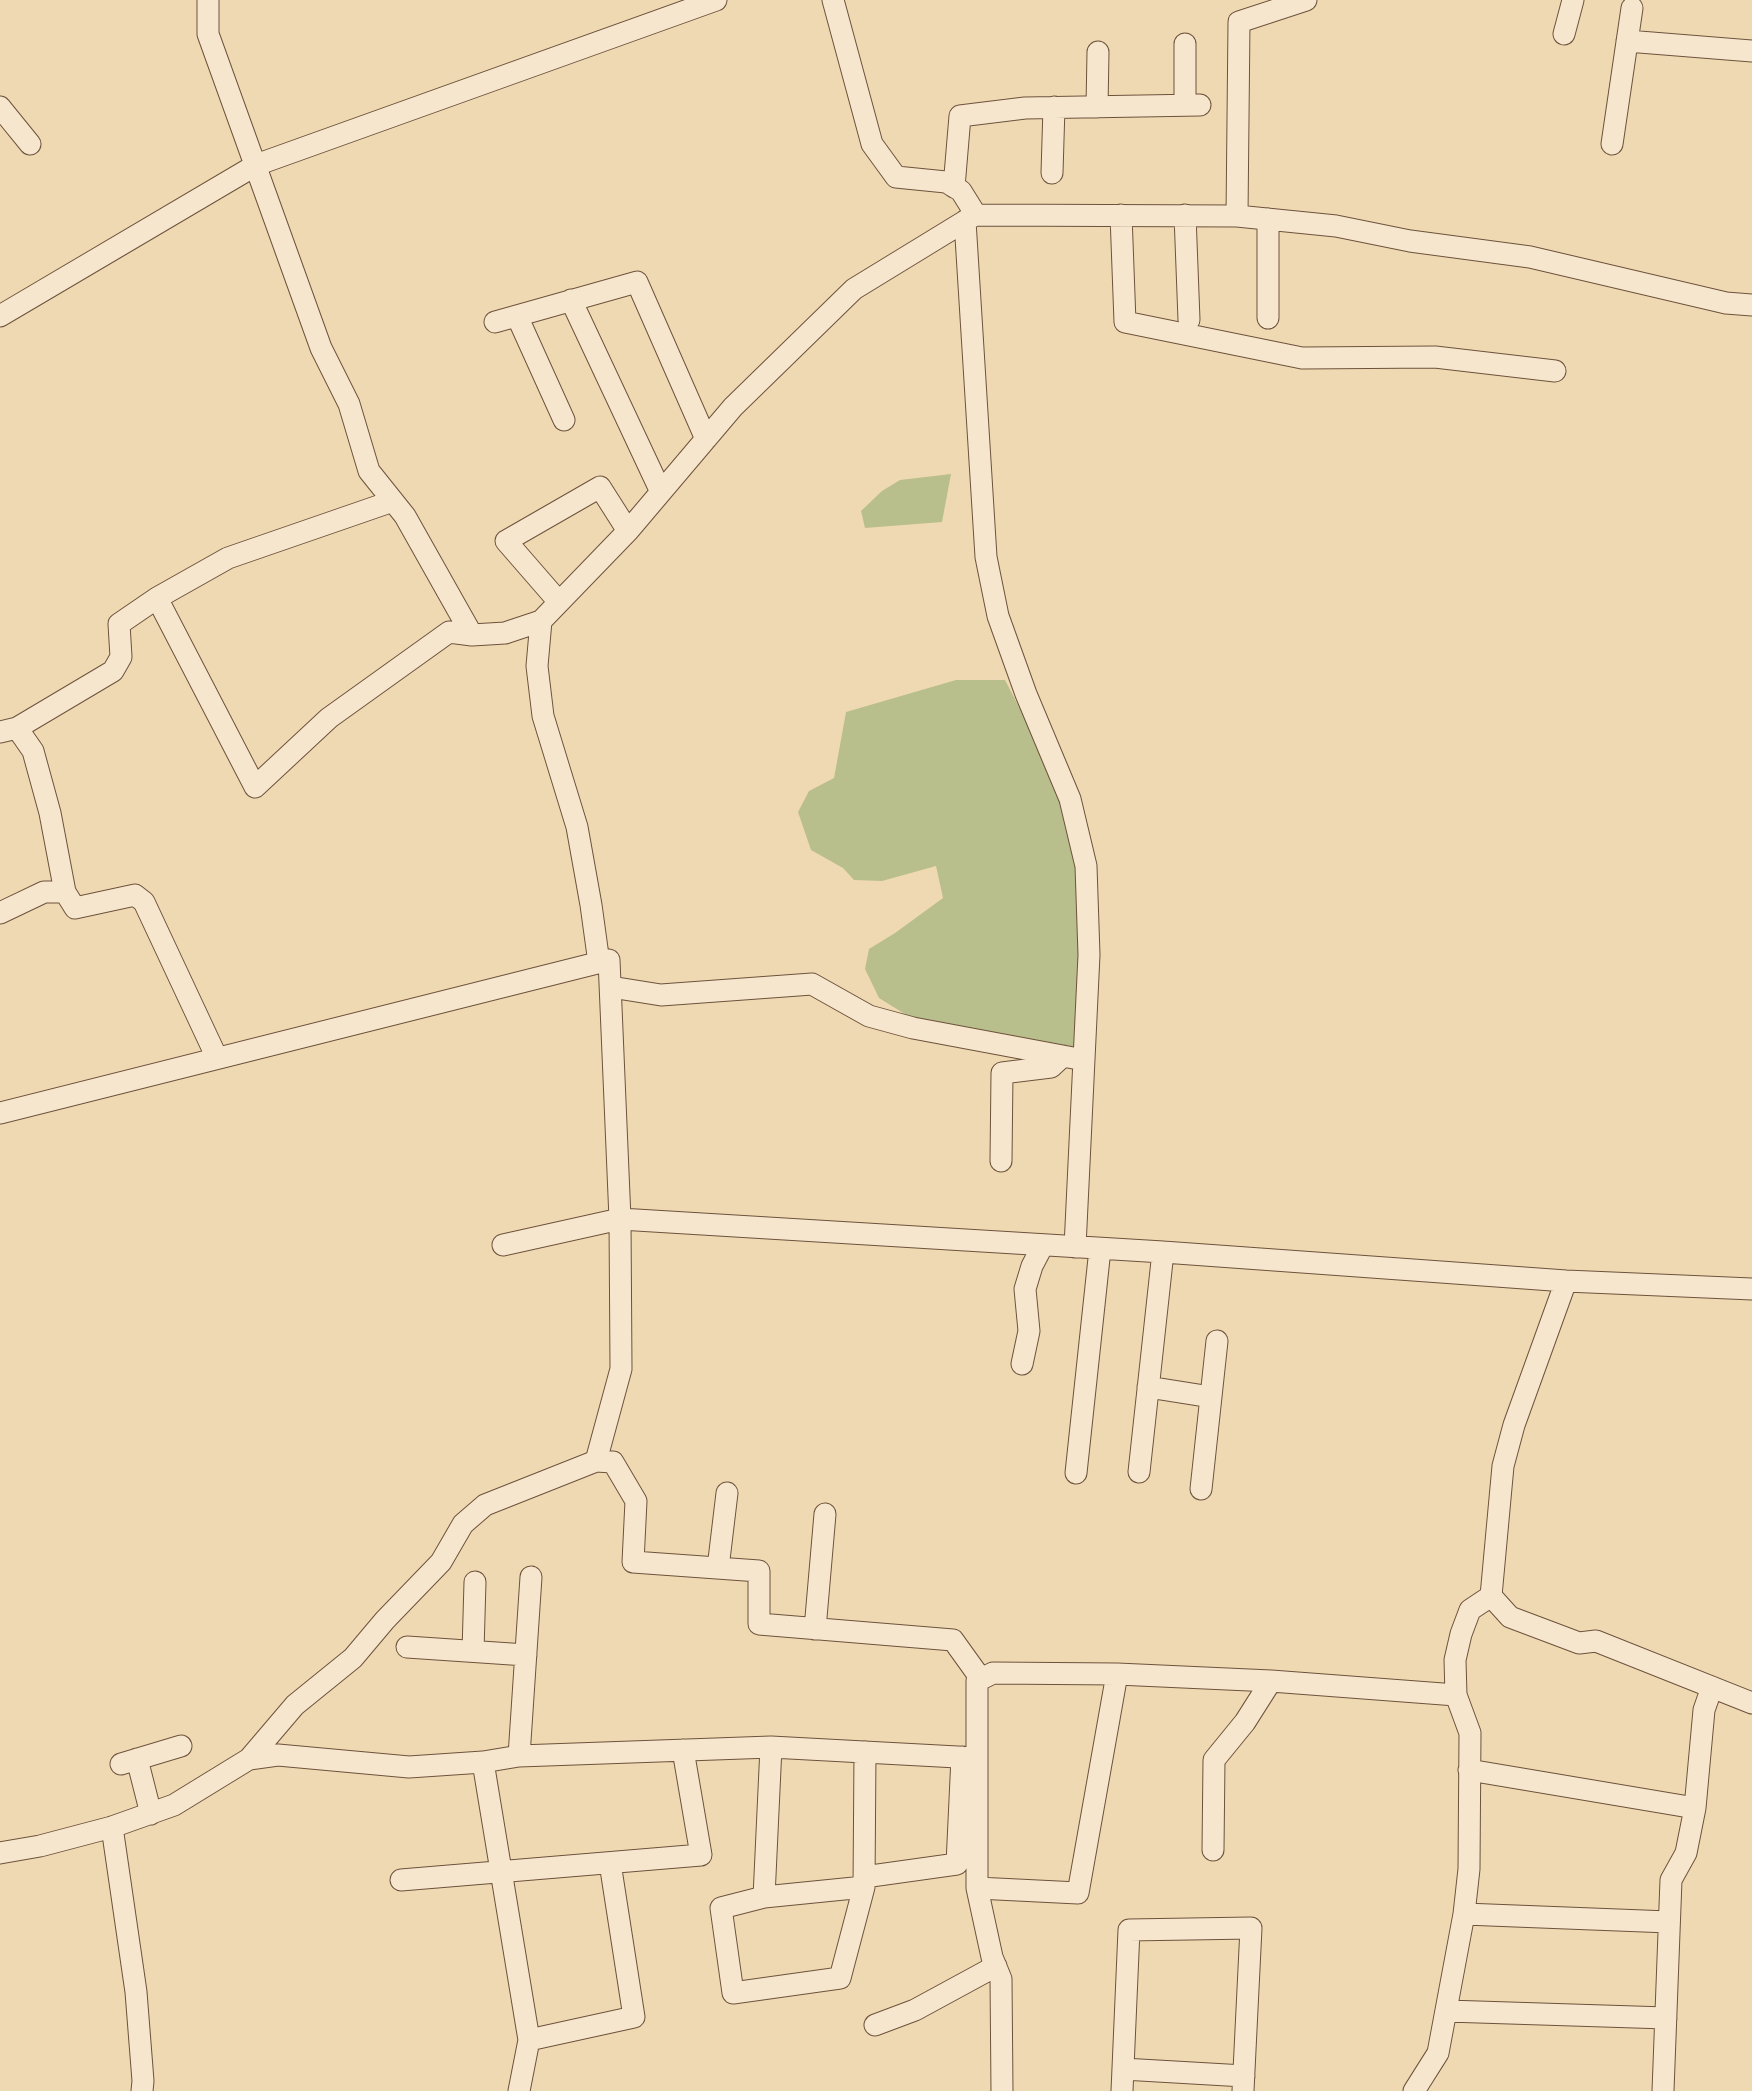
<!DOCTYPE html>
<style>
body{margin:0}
canvas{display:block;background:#efd9b2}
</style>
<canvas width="1752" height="2091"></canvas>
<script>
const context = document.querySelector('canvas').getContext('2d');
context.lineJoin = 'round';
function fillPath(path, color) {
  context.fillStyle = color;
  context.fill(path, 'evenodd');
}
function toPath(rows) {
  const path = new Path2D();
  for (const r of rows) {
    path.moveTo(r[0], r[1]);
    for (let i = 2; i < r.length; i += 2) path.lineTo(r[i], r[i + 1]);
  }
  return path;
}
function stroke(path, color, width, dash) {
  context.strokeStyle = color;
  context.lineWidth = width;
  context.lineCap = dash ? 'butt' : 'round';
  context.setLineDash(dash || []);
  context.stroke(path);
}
fillPath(toPath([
 [951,474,942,522,865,528,861,511,882,491,900,480],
 [956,680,1005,680,1032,732,1063,803,1079,874,1080,960,1074,1049,908,1016,879,998,865,969,869,949,895,933,943,898,936,866,882,881,854,880,843,868,811,850,798,812,809,791,834,778,846,712]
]), '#b9bf8c');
const street = toPath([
 [208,0,208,34,321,348,349,404,369,471,405,516,472,635],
 [833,0,872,144,896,177,946,182,961,191,976,215,1237,216,1336,226,1410,241,1530,257,1726,303,1752,305],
 [1564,34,1573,0],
 [1627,41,1752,51],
 [1185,105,1185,44],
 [0,107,30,144],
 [1097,107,1098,52],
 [1612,144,1632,8],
 [1052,173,1054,107],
 [954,187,960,116,1025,108,1200,105],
 [1121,215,1125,322,1302,358,1435,357,1555,371],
 [1185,215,1189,320],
 [1237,216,1239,22,1306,0],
 [1268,219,1268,318],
 [965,221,986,557,998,616,1026,694,1070,799,1086,866,1089,955,1075,1247],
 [571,300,661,492],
 [0,316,256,165,716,0],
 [517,316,564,420],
 [495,322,637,282,706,439],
 [157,598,255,787,329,718,449,632,472,635,505,633,541,621],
 [559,602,506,541,600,487,628,531],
 [17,728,33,751,50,813,65,892,75,908,135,895,144,902,217,1058],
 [0,732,17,728,113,671,121,657,119,624,157,598,228,558,393,501],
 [0,913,44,892,65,892],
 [599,963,591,905,577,827,543,716,537,666,541,621,628,531,733,407,854,289,975,215],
 [611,987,661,995,812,984,869,1016,913,1028,1084,1060],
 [0,1113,609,960,620,1219,1163,1252,1566,1281,1752,1289],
 [1001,1161,1002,1073,1051,1067,1063,1056],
 [1566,1281,1514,1425,1503,1466,1491,1596,1510,1617,1579,1643,1596,1641,1752,1703],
 [1022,1364,1029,1331,1025,1289,1032,1266,1043,1245],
 [1148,1387,1211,1397],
 [596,1461,613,1462,636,1501,633,1562,759,1571,759,1624,953,1640,981,1679],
 [1139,1472,1163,1252],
 [1076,1473,1100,1249],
 [1201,1489,1217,1341],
 [718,1568,727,1493],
 [815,1629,825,1514],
 [407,1647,526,1655],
 [473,1651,475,1582],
 [519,1756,531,1577],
 [137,1759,151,1814],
 [249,1759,295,1705,353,1658,385,1620,441,1562,463,1524,485,1505,596,1461,621,1369,620,1219,503,1245],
 [483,1762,529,2040,519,2091],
 [121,1764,181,1746],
 [1469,1770,1695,1808],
 [112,1827,136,1992,143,2081,142,2091],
 [1213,1850,1214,1760,1245,1722,1271,1681],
 [0,1853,40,1846,112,1827,174,1805,249,1759,278,1755,409,1767,483,1762,519,1756,771,1747,976,1758],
 [864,1877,957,1864,962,1757],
 [401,1880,701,1855,683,1750],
 [864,1887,840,1978,733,1993,721,1908,764,1897,864,1887],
 [864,1887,865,1752],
 [977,1888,1078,1893,1117,1674],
 [764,1897,771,1747],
 [1464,1914,1669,1922],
 [1447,2011,1666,2018],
 [875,2025,915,2010,996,1966],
 [529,2040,634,2017,610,1863],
 [1123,2069,1244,2076],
 [1002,2091,1001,1979,992,1957,977,1888,977,1681,993,1673,1117,1674,1271,1681,1456,1695],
 [1122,2091,1129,1930,1251,1928,1243,2091],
 [1414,2091,1438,2053,1464,1914,1469,1869,1470,1733,1456,1695,1455,1660,1461,1634,1470,1610,1491,1596],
 [1663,2091,1671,1880,1686,1853,1695,1808,1704,1710,1712,1687]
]);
stroke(street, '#6e523c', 23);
stroke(street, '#f5e6cd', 21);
</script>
